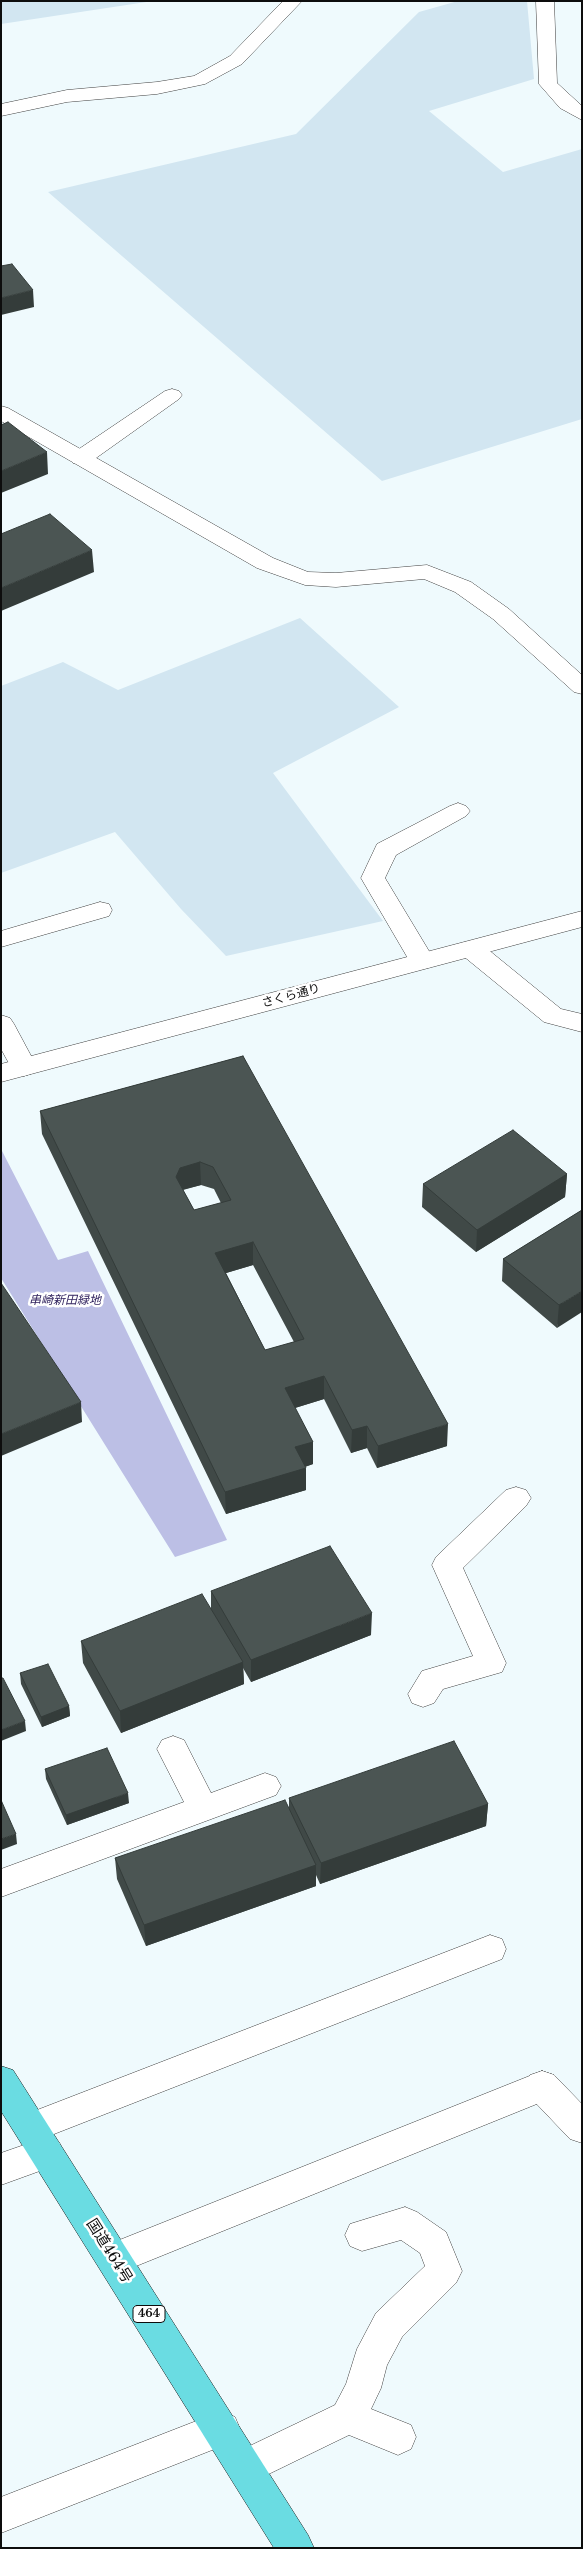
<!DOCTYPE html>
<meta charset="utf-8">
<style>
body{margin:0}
#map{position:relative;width:583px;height:2549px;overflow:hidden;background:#effafd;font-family:"Libre Baskerville",serif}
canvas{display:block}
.frame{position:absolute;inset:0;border:2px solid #0d0d0d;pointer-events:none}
</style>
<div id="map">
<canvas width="583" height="2549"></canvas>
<div class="frame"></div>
</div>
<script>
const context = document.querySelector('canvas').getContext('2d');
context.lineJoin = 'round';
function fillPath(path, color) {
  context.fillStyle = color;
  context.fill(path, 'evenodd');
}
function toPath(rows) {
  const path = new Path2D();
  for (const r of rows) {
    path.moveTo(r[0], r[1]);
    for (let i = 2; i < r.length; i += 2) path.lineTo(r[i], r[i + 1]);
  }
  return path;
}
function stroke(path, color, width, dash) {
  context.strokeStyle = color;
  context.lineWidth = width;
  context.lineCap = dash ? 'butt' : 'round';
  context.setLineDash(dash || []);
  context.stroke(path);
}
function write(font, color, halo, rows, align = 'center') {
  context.font = font + ' "Libre Baskerville","Noto Sans JP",serif';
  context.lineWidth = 5;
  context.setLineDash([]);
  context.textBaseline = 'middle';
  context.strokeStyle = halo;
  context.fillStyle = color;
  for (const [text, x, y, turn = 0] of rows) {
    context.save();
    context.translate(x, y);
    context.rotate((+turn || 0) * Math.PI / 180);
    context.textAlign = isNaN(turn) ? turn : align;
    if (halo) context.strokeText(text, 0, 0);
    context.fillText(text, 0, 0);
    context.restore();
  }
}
fillPath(toPath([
 [1,1,153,1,1,24],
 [458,1,527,1,534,79,429,111,503,172,582,149,582,419,382,481,48,192,296,134,419,12],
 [300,618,399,707,273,773,383,921,226,956,181,909,115,832,1,873,1,686,63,662,118,690]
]), '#d2e6f1');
fillPath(toPath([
 [1,1149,58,1260,88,1251,227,1540,175,1557,1,1278]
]), '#bcbfe5');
const service = toPath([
 [172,389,179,391,182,395,179,399,89,463,81,464,73,463,70,458,73,453,165,391,172,389],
 [458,803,466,806,470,811,466,816,396,855,385,878,435,961,431,967,422,969,413,967,361,878,377,844,450,806,458,803],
 [100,902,109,904,112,910,109,916,1,947,1,931,100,902],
 [471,941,480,943,561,1009,582,1014,582,1032,544,1022,462,955,458,949,462,943,471,941],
 [1,1015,10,1018,14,1024,37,1067,33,1073,24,1076,15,1073,11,1067,1,1049,1,1015],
 [516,1487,526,1490,531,1498,526,1506,463,1568,506,1663,502,1672,443,1689,434,1703,423,1707,412,1703,408,1694,422,1671,473,1656,432,1565,436,1557,506,1490,516,1487],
 [542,2071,554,2075,582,2104,582,2143,570,2139,530,2097,525,2086,530,2075,542,2071],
 [47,2137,59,2142,64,2153,59,2164,1,2185,1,2153,47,2137],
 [405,2207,417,2212,446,2232,462,2271,456,2283,402,2337,387,2365,381,2388,371,2409,411,2425,416,2437,411,2449,398,2455,349,2435,246,2485,233,2480,228,2467,233,2454,335,2405,346,2384,357,2349,376,2313,425,2266,420,2253,401,2240,362,2251,350,2246,345,2235,350,2224,405,2207]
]);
const minor = toPath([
 [283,1,302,1,242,64,205,84,157,94,67,102,1,116,1,104,67,90,157,82,194,76,230,56,283,1],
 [536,1,554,1,557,83,582,106,582,120,560,108,539,84,536,1],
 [1,406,8,408,273,558,308,572,336,573,427,565,471,582,509,609,582,675,582,694,574,692,493,619,455,592,424,579,336,587,305,585,257,568,1,421,1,406],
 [173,1736,184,1740,211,1793,265,1773,276,1777,281,1786,276,1795,1,1897,1,1869,184,1802,157,1749,162,1740,173,1736],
 [490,1935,502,1939,506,1949,502,1959,31,2143,19,2139,14,2128,19,2117,490,1935],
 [542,2071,554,2075,559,2086,554,2097,114,2275,102,2271,96,2259,102,2247,542,2071],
 [222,2411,235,2417,240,2429,235,2441,1,2533,1,2497,222,2411]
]);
const tertiary = toPath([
 [582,911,582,927,1,1082,1,1064,582,911]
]);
const trunk = toPath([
 [1,2066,13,2070,308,2535,314,2548,274,2548,1,2111,1,2066]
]);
stroke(service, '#404040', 1);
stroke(minor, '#404040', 1);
stroke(tertiary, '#404040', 1);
stroke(trunk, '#1e1e1e', 1);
fillPath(service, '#fff');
fillPath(minor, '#fff');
fillPath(tertiary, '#fff');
fillPath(trunk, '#6adce2');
fillPath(toPath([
 [243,1056,447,1446,377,1468,367,1448,351,1453,324,1399,295,1408,313,1442,313,1464,305,1467,306,1490,226,1514,42,1134,40,1111],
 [201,1185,214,1189,221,1203,194,1210,183,1190],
 [253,1265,294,1342,265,1350,226,1273],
 [567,1174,565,1197,476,1252,422,1207,423,1184],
 [582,1210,557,1328,502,1281,503,1259],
 [211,1591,371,1635,251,1682,243,1668,244,1684,121,1733,83,1663,81,1641,211,1608],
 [20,1673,69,1706,70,1716,42,1727,21,1684],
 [45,1769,129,1803,67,1825,46,1779],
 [289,1798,488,1804,486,1826,320,1884,316,1875,316,1886,146,1946,117,1879,115,1858,289,1809]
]), '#404947');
fillPath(toPath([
 [33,290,34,307,1,315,1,298],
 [47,452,48,474,1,493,1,471],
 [92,550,94,572,1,611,1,588],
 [200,1162,201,1185,181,1190,176,1177,180,1168],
 [567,1174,565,1197,476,1252,477,1230],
 [253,1242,253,1265,216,1276,215,1253],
 [582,1291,582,1312,557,1328,559,1305],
 [324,1376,324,1399,285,1411,285,1388],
 [81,1402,82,1422,1,1456,1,1434],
 [448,1424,447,1446,377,1468,378,1446],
 [367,1426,367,1448,351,1453,352,1430],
 [313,1442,313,1464,295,1470,295,1447],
 [306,1468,306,1490,226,1514,225,1492],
 [372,1613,371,1635,251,1682,251,1660],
 [243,1662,244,1684,121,1733,120,1711],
 [69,1706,70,1716,42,1727,41,1717],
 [25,1721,26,1731,1,1741,1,1730],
 [128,1793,129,1803,67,1825,66,1815],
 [488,1804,486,1826,320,1884,321,1863],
 [16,1834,17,1844,1,1850,1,1839],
 [316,1865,316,1886,146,1946,144,1925]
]), '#343c3a');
const building = toPath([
 [12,264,33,290,1,298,1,266,12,264],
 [8,422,47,452,1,471,1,425,8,422],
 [50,514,92,550,1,588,1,534,50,514],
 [243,1056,448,1424,378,1446,367,1426,352,1430,324,1376,285,1388,313,1442,295,1447,306,1468,225,1492,40,1111,243,1056],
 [200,1162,213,1167,231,1200,194,1210,176,1177,180,1168,200,1162],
 [253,1242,304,1339,265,1350,215,1253,253,1242],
 [513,1130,567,1174,477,1230,423,1184,513,1130],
 [582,1210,582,1291,559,1305,503,1259,582,1210],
 [1,1283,81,1402,1,1434,1,1283],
 [330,1546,372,1613,251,1660,211,1591,330,1546],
 [202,1594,243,1662,120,1711,81,1641,202,1594],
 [48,1664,69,1706,41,1717,20,1673,48,1664],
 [1,1678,3,1678,25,1721,1,1730,1,1678],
 [454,1741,488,1804,321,1863,289,1798,454,1741],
 [107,1748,128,1793,66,1815,45,1769,107,1748],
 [1,1800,16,1834,1,1839,1,1800],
 [285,1800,316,1865,144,1925,115,1858,285,1800]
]);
fillPath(building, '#4b5553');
stroke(building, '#343c3a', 1);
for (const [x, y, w] of [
 [149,2314,32]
]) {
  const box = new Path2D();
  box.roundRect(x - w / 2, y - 8.5, w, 17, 4);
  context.fillStyle = '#fff';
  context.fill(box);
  stroke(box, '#0d0d0d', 1);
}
write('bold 11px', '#0d0d0d', null, [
 ["464",149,2314]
]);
write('12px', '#0d0d0d', '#fff', [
 ["さくら通り",291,996,-15]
]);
write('italic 12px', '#32245f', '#fff', [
 ["串崎新田緑地",65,1301]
]);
write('15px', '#0d0d0d', '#fff', [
 ["国道464号",109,2251,58]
]);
</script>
